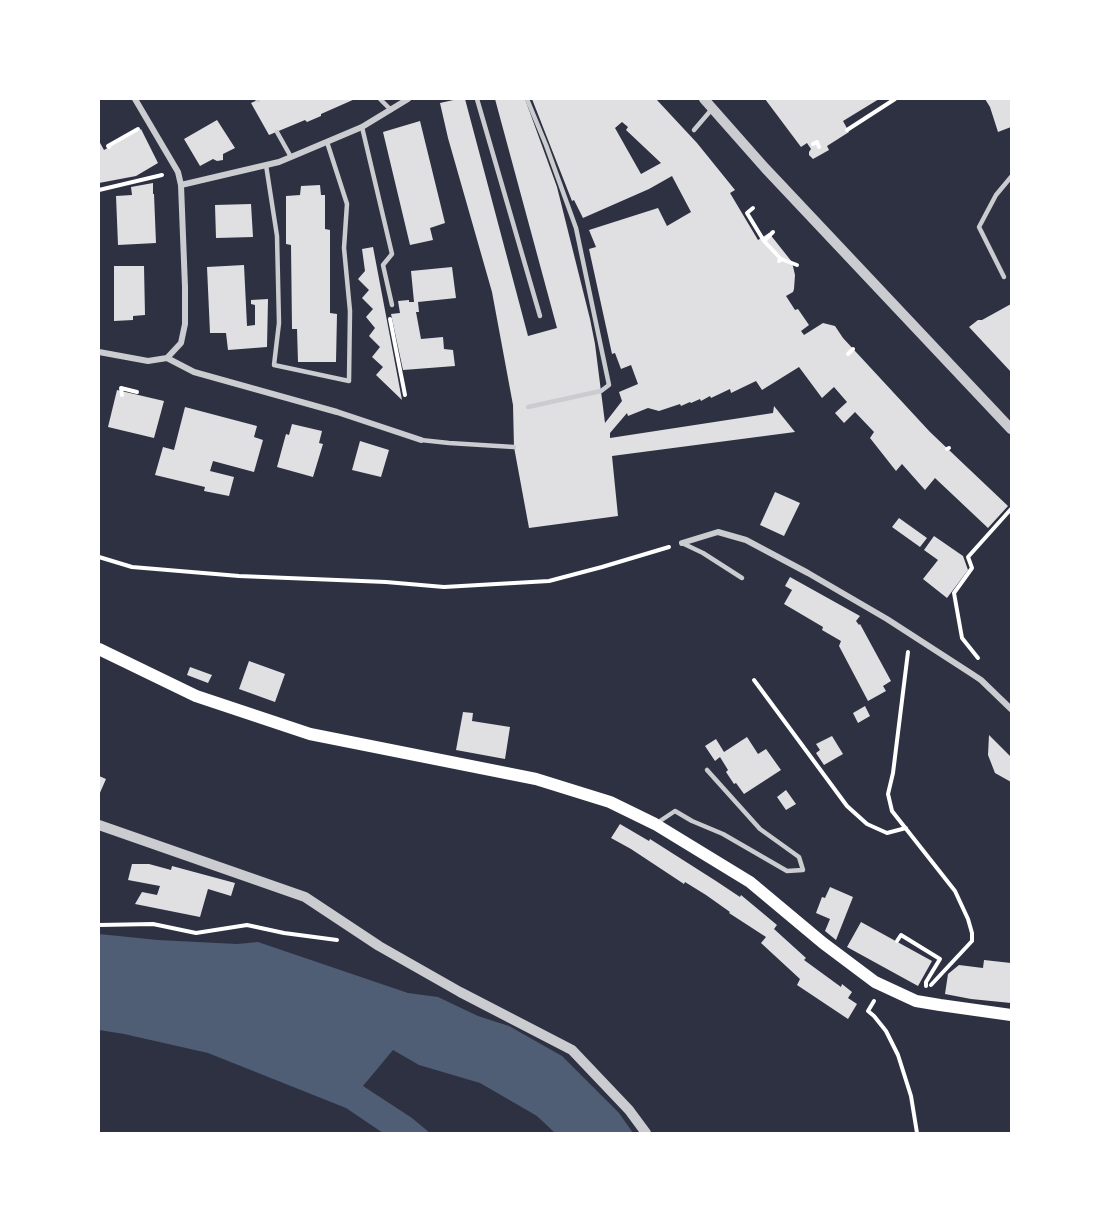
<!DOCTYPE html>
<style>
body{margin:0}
#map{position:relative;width:1110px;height:1232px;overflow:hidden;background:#2d3142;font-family:Helvetica,sans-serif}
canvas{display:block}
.frame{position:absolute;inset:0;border:100px solid #fff;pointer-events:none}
</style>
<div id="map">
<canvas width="1110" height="1232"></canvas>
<div class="frame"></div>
</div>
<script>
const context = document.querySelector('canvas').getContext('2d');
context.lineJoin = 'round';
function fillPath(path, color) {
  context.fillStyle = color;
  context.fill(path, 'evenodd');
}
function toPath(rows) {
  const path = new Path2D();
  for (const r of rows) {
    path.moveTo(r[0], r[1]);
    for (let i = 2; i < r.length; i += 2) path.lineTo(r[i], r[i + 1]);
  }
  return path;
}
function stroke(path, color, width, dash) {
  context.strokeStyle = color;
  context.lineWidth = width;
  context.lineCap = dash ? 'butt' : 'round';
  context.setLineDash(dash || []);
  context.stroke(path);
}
fillPath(toPath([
 [99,934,158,940,237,944,258,942,408,993,438,997,478,1016,509,1026,562,1056,619,1113,633,1133,555,1133,537,1116,480,1083,419,1065,393,1050,363,1086,412,1118,430,1133,383,1133,346,1108,208,1053,124,1034,99,1030]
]), '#4f5d75');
fillPath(toPath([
 [260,99,355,99,321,114,321,116,307,122,305,120,269,135,251,103],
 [458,99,465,99,528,336,557,328,495,99,525,99,557,187,590,319,595,344,605,423,622,401,619,392,638,384,631,365,621,369,615,353,612,354,589,249,596,247,589,230,658,208,667,226,691,212,672,176,649,189,583,218,574,200,572,201,532,99,656,99,697,143,735,190,730,193,758,240,769,233,792,262,795,275,794,289,793,292,786,296,795,310,798,309,809,325,801,331,804,335,823,323,835,326,843,338,930,432,1008,506,988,528,935,478,925,490,902,464,896,471,870,438,874,432,855,412,844,423,835,413,847,402,834,387,822,398,799,367,762,390,756,381,731,393,730,389,711,398,710,396,701,401,700,399,691,403,690,402,681,406,680,404,659,411,648,408,628,416,627,413,610,433,610,438,773,413,774,406,795,432,612,456,618,516,529,528,514,447,513,405,492,292,448,138,440,103],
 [622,122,628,127,626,130,661,163,641,174,615,128],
 [765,99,879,99,843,121,849,132,827,146,829,150,813,159,809,155,809,152,811,149,807,143,801,147],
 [985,99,1011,99,1011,127,998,132,990,107],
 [217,120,235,148,223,154,223,160,217,161,213,159,200,166,184,139],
 [420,121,445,223,430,228,433,240,410,245,383,132],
 [141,129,158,163,136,176,99,183,99,141,104,150],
 [153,183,153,194,154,194,156,243,118,245,116,196,132,195,131,187],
 [320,185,321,195,325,195,325,229,330,230,330,313,337,314,336,362,298,362,297,329,292,329,291,245,286,244,286,196,300,195,301,186],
 [251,204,253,237,216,238,215,205],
 [373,247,402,400,376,375,383,367,372,357,380,347,369,336,375,328,366,317,373,309,362,298,369,290,358,279,365,271,362,249],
 [244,265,247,326,255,325,255,305,251,304,251,300,268,299,267,347,228,350,226,333,210,333,207,267],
 [114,266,144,266,145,315,133,316,133,320,114,321],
 [452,267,456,298,418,302,419,312,416,312,421,339,443,337,444,349,453,350,455,366,403,370,391,314,400,313,398,301,409,300,409,302,414,302,411,271],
 [1011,304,1011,372,969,327,978,320,982,320],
 [117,390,164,401,154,438,108,427],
 [185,407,257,426,254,437,263,440,254,472,213,461,210,471,234,477,229,496,204,491,205,487,155,475,163,447,174,450],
 [292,424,322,431,319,443,323,444,313,477,277,467,286,434,289,435],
 [360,441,389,450,381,477,352,470],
 [775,492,800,503,784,536,760,525],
 [899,518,927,538,920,547,892,527],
 [934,536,963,556,968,570,947,598,923,579,938,560,924,550],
 [790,577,860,616,856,621,859,625,860,624,891,681,883,686,886,691,868,701,839,646,841,641,822,630,823,627,784,604,792,590,785,586],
 [249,661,285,674,275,702,239,689],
 [190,667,212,675,208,683,187,675],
 [865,706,870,716,858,723,853,713],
 [463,712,473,713,472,721,510,727,505,759,456,750],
 [989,735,1011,757,1011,782,995,773,988,755],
 [832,736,843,754,824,765,816,753,820,750,816,744],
 [747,737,758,754,766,749,781,770,744,794,736,783,734,784,726,772,728,770,720,757,715,761,705,746,716,739,724,752],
 [99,776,106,779,99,795],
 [786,790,796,804,786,810,777,797],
 [620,824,649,841,650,839,716,881,740,897,741,895,777,925,774,929,806,958,804,960,841,987,842,984,852,992,848,998,857,1004,848,1019,797,985,800,979,761,943,766,937,729,913,730,912,706,895,685,882,684,884,631,849,611,838],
 [132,864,149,864,171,870,172,866,235,883,231,896,208,889,200,917,135,904,142,892,157,895,160,886,128,880],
 [830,887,853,897,836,940,825,931,830,919,816,913,822,897,825,898],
 [861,922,932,961,918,986,847,947],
 [984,960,1011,963,1011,1003,971,999,945,994,948,974,959,965,983,968]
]), '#e0e0e3');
stroke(toPath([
 [847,130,895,99],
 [813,144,817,142,819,147],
 [109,147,108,146,138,129],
 [99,190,162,175],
 [753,208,747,213,764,241,781,259,779,261],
 [764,241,773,232],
 [781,259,797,265],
 [390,319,405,395],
 [848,354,853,349],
 [122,395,121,388,137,392],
 [947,449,949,448],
 [99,557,132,567,239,576,386,582,444,587,549,581,602,567,669,547],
 [908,652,893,773,888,794,892,811,955,891,968,919,972,933,972,941,931,985],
 [978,658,962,638,954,593,972,568,968,557,1011,509],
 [754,680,847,806,867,824,887,833,906,828],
 [99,925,153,924,196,933,247,925,284,933,337,940],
 [897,941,901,935,940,959,926,982,926,986],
 [874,1001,868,1011,874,1016,886,1031,898,1055,911,1096,917,1133]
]), '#fff', 4);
stroke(toPath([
 [257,99,258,100],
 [380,99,391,110],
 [477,99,540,316],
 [527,99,546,145,576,228,609,385,601,391,528,407],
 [362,127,392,254,383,265,392,305],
 [694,130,712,109],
 [277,132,291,157],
 [266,165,277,236,279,323,274,365,349,381,350,311,344,248,347,204,327,142],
 [1004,277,979,227,996,195,1011,177],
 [421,440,449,443,514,447],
 [682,543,703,553,742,578],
 [657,823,675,811,692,821,723,834,787,871,803,870,799,857,760,829,707,770]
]), '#caccd0', 4.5);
stroke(toPath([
 [181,185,279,162,291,157,362,127,408,99],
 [99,352,148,361,167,358,181,343,185,324,185,287,181,185,178,172,135,99],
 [167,358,194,372,337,412,421,440],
 [682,543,718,532,746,540,808,573,887,619,972,674,981,680,1011,709]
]), '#caccd0', 6);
stroke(toPath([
 [704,99,765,168,1011,429],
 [99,825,305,897,379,946,460,992,572,1050,629,1110,646,1133]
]), '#caccd0', 10);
stroke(toPath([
 [99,649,196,696,310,734,536,779,610,802,655,824,750,882,823,943,875,982,916,1001,940,1005,1011,1015]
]), '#fff', 12);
</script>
